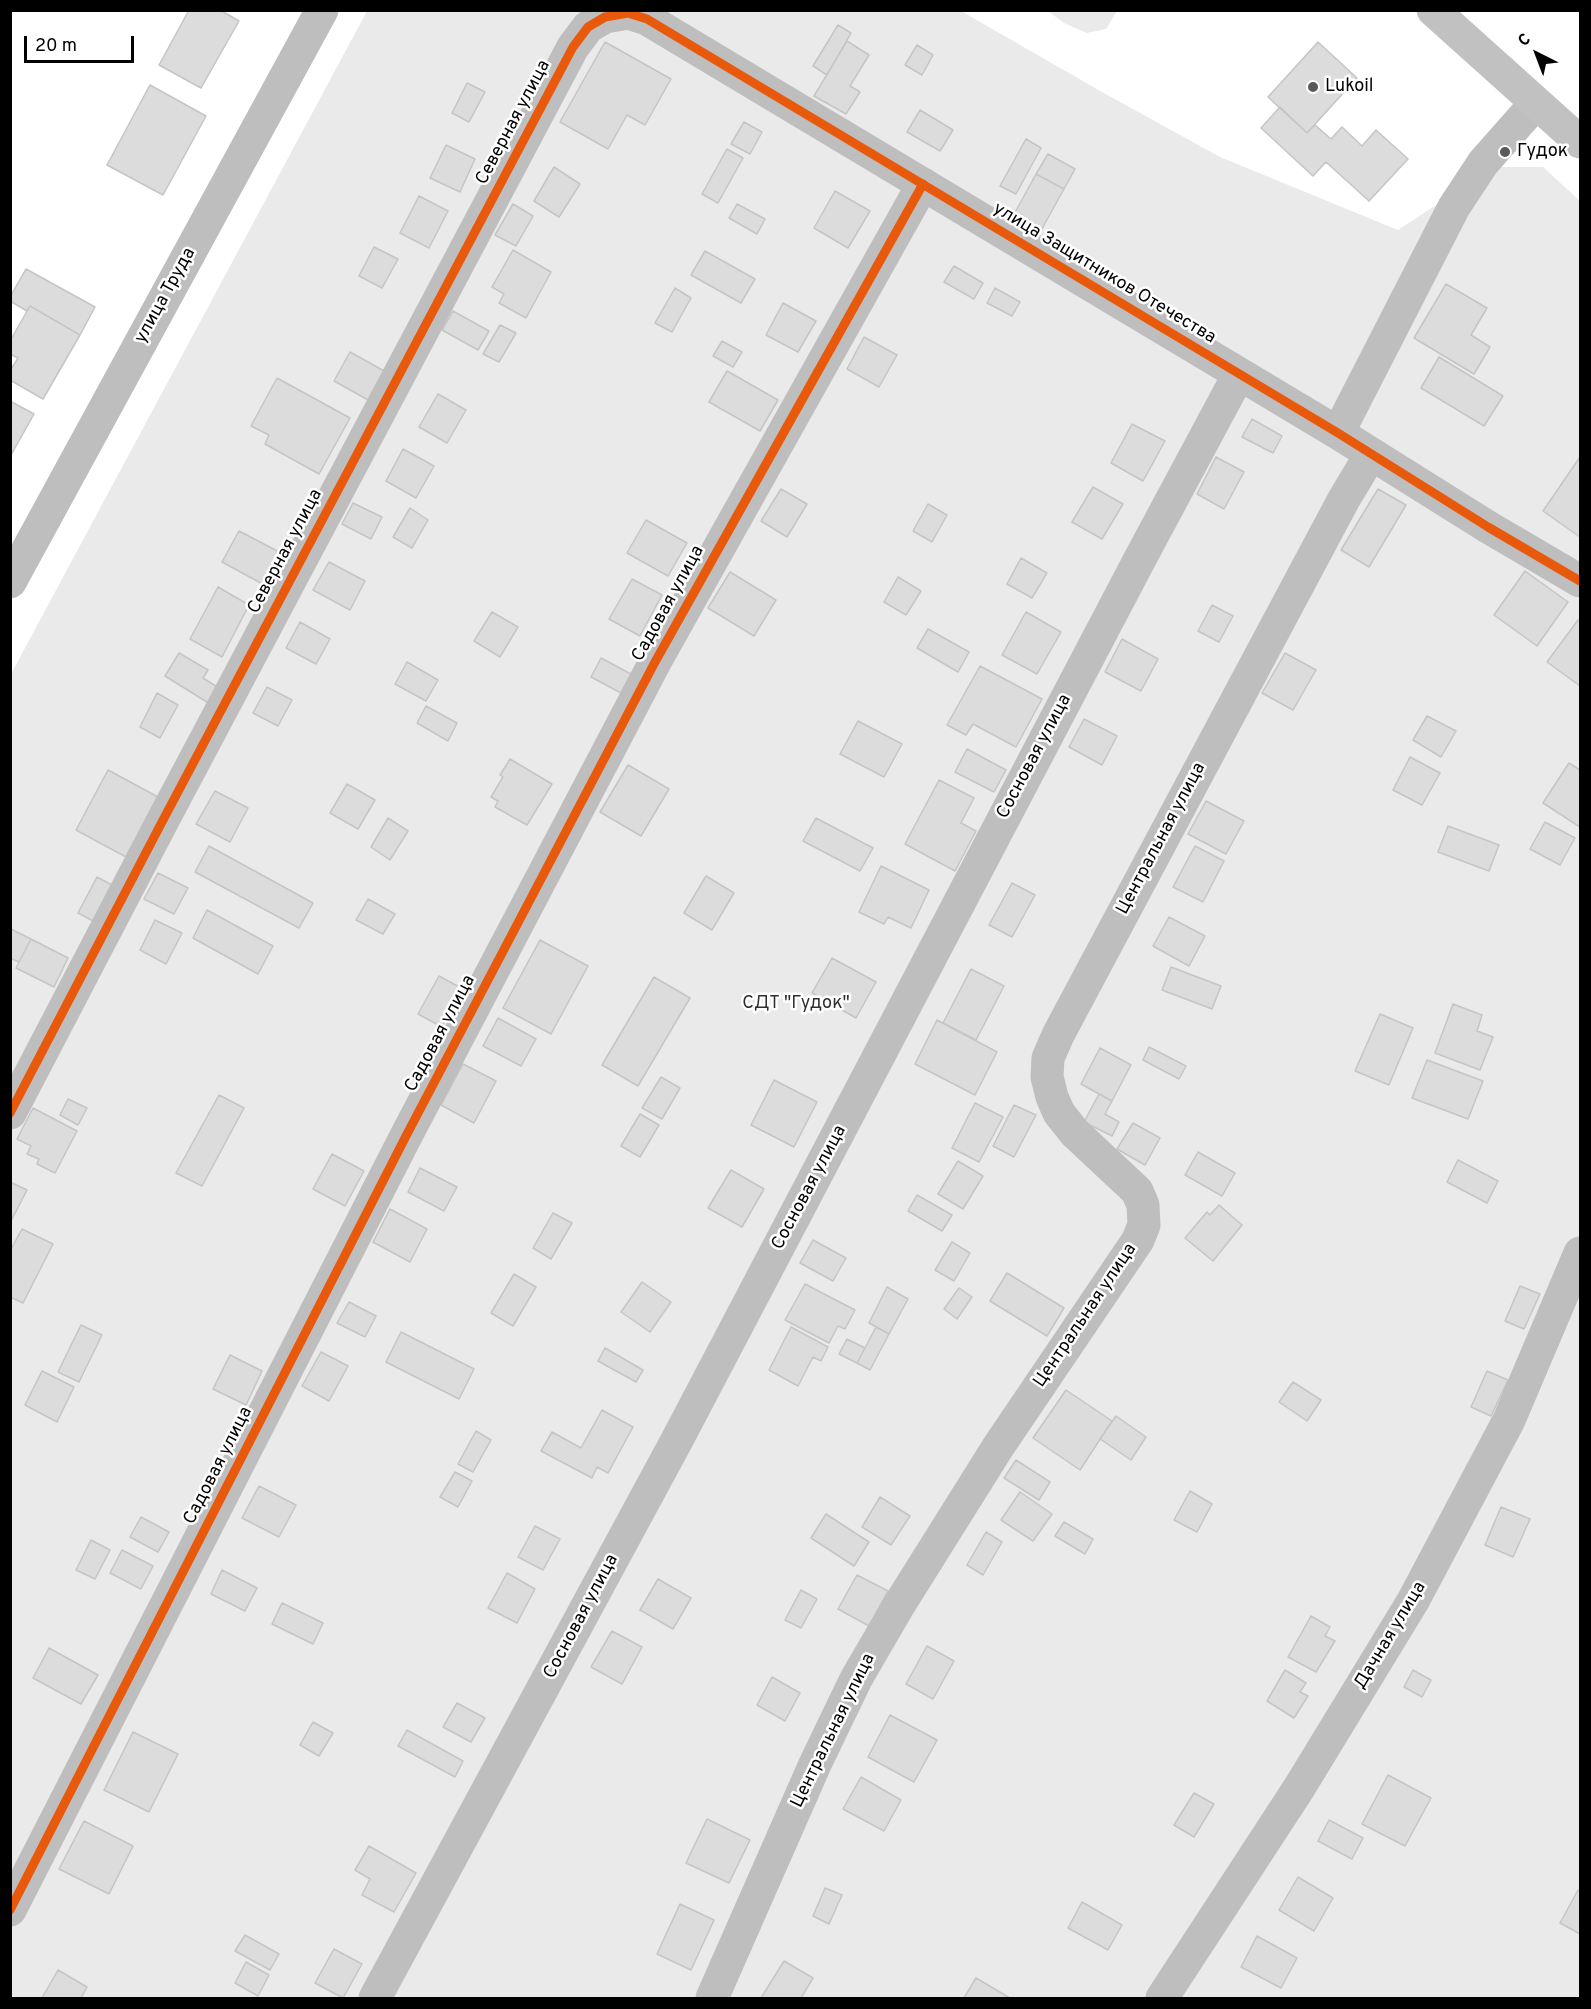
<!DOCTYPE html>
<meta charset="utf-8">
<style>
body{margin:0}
#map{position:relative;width:1591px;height:2009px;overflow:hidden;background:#fff;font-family:Overpass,sans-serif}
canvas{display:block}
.frame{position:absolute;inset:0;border:12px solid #000;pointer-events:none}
.north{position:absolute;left:1507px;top:24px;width:60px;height:60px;-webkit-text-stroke:4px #fff;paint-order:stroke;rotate:318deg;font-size:16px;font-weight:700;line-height:24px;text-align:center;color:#000}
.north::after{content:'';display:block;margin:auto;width:21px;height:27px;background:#000;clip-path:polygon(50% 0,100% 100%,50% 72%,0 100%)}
.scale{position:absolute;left:24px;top:36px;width:110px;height:27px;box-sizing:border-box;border:3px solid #000;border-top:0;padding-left:8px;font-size:18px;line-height:21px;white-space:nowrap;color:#000;-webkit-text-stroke:4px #fff;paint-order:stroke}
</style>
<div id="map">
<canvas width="1591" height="2009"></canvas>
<div class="frame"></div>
<div class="north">С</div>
<div class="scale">20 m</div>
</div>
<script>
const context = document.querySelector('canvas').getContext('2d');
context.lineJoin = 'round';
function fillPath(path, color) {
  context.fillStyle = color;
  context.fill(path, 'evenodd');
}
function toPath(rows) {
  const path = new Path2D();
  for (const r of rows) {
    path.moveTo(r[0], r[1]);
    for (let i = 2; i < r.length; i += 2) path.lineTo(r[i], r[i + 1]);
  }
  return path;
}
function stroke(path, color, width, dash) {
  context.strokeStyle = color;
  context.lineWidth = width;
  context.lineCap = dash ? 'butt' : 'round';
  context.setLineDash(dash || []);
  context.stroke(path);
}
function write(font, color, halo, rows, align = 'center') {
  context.font = font + ' Overpass,sans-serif';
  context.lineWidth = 5;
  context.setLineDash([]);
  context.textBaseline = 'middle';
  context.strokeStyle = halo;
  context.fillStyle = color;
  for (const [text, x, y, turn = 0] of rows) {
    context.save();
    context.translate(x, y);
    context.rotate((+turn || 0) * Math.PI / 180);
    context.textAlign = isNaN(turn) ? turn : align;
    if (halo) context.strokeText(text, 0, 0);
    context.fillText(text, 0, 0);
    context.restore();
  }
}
fillPath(toPath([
 [367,11,961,11,1102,92,1220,157,1398,230,1494,167,1543,167,1580,201,1580,1998,11,1998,11,674],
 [1048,11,1117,11,1106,29,1087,33,1064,23]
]), '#eaeaea');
const building = toPath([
 [189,10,220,10,239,21,201,88,159,65,189,10],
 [838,25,851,33,827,75,813,66,838,25],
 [847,41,869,55,850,86,860,92,846,114,814,96,847,41],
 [605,42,671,79,645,125,627,115,608,149,560,122,605,42],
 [1318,42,1357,78,1307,133,1268,97,1318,42],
 [917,45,933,55,922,75,905,65,917,45],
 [467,83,485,92,469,122,452,113,467,83],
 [150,85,206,116,163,195,107,165,150,85],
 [1280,107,1307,133,1315,125,1331,139,1342,127,1362,146,1376,130,1408,159,1369,201,1326,162,1313,176,1261,128,1280,107],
 [920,110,953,130,940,151,907,132,920,110],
 [744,122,762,132,750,154,731,144,744,122],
 [1026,139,1041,148,1016,194,1000,186,1026,139],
 [446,145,475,159,460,192,430,178,446,145],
 [727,149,743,158,718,203,702,194,727,149],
 [1048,154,1075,169,1064,189,1036,174,1048,154],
 [554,167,580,184,559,217,534,201,554,167],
 [1036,174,1064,189,1039,234,1012,218,1036,174],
 [835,191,870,211,848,248,814,228,835,191],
 [419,196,448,211,429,248,400,233,419,196],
 [513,204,533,216,516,246,495,235,513,204],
 [737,204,765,219,757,234,729,218,737,204],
 [374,247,398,259,382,288,359,276,374,247],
 [513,250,551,272,526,318,499,303,504,294,492,287,513,250],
 [705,251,755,279,741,303,691,275,705,251],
 [954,266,983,283,974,299,944,282,954,266],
 [26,269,95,307,80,335,30,306,27,311,10,301,10,297,26,269],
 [1446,284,1487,308,1471,335,1490,347,1474,374,1414,338,1446,284],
 [675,288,691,298,672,332,655,323,675,288],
 [995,288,1020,302,1012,316,987,303,995,288],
 [783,303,816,321,798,352,766,335,783,303],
 [30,306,80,335,43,399,10,380,10,371,18,358,10,354,10,341,30,306],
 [453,311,489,331,478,350,442,330,453,311],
 [500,325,516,333,499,362,483,354,500,325],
 [864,337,897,355,879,387,847,369,864,337],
 [722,341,742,352,733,367,713,356,722,341],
 [350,352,386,372,370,401,334,381,350,352],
 [1439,357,1503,396,1484,426,1421,388,1439,357],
 [727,371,778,400,760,431,709,402,727,371],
 [277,378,350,418,319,474,265,444,269,435,251,426,277,378],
 [438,394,466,410,447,443,419,427,438,394],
 [10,401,34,414,10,457,10,401],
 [1252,419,1282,436,1273,453,1242,437,1252,419],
 [1132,424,1165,441,1143,481,1111,463,1132,424],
 [403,449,434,466,416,498,386,481,403,449],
 [1216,457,1244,472,1224,509,1197,494,1216,457],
 [1580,457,1580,537,1543,511,1580,457],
 [1093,487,1123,504,1102,539,1072,522,1093,487],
 [781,489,807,504,787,537,761,521,781,489],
 [1378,489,1406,505,1369,567,1341,550,1378,489],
 [353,503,382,517,371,539,342,524,353,503],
 [928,504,947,515,932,542,913,531,928,504],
 [410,508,428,520,412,548,393,537,410,508],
 [646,520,687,543,668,576,627,553,646,520],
 [239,531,285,555,268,587,222,562,239,531],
 [1021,558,1047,573,1032,598,1007,584,1021,558],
 [329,562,365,581,350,610,313,590,329,562],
 [1525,571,1568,602,1537,646,1494,615,1525,571],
 [730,572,776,600,754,636,708,608,730,572],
 [898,577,921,591,906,615,884,602,898,577],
 [632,579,662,595,640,636,609,619,632,579],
 [218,587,249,605,222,657,190,639,218,587],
 [1212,605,1233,616,1219,642,1198,631,1212,605],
 [492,612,518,627,500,657,474,641,492,612],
 [1026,612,1061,632,1037,674,1002,655,1026,612],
 [1578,620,1580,622,1580,686,1547,662,1578,620],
 [300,622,330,639,316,664,286,648,300,622],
 [928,629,969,652,958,672,917,648,928,629],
 [1122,639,1158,659,1141,691,1105,672,1122,639],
 [179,653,208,670,203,678,219,688,210,704,165,676,179,653],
 [1285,653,1316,670,1293,710,1262,693,1285,653],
 [601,658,631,674,621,693,591,677,601,658],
 [407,662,438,680,426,701,395,684,407,662],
 [980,666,1042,699,1016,747,973,724,966,735,947,725,980,666],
 [267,687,292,700,278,726,253,713,267,687],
 [157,693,178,705,160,738,140,727,157,693],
 [426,706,457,723,448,741,417,723,426,706],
 [1427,716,1456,731,1441,757,1413,740,1427,716],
 [1084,719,1117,736,1102,765,1069,747,1084,719],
 [858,721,902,744,884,777,840,754,858,721],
 [967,749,1006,770,994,792,955,772,967,749],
 [1410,757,1440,773,1422,805,1393,790,1410,757],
 [510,759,552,784,527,825,495,807,498,801,491,797,503,777,500,775,510,759],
 [1569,763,1580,770,1580,827,1543,803,1569,763],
 [628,765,669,789,641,836,600,812,628,765],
 [108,770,158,797,126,857,76,830,108,770],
 [939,780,974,798,961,823,976,831,955,871,905,844,939,780],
 [347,784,375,800,358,829,330,813,347,784],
 [215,791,248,808,230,842,196,824,215,791],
 [1206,801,1244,821,1226,854,1188,834,1206,801],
 [388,818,408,831,390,860,371,847,388,818],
 [816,818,873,848,860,871,803,841,816,818],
 [1545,822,1575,838,1560,865,1530,849,1545,822],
 [1448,826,1499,845,1489,871,1438,852,1448,826],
 [209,846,313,903,299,928,195,872,209,846],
 [1195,846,1224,861,1203,902,1173,887,1195,846],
 [881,866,929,890,911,928,888,917,884,924,859,912,881,866],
 [158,873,188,888,174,914,144,899,158,873],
 [706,876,734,893,712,930,684,913,706,876],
 [97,877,112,885,93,921,78,913,97,877],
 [1012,883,1035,895,1012,937,989,925,1012,883],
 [368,899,395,914,383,934,356,920,368,899],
 [207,910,273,946,258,974,193,938,207,910],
 [1169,917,1205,936,1189,966,1153,946,1169,917],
 [155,920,182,933,166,964,140,950,155,920],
 [11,929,31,939,19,962,10,958,11,929],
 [31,939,68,958,54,987,16,968,31,939],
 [540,940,588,966,551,1034,503,1008,540,940],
 [832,958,876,982,856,1018,812,993,832,958],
 [1171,967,1221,986,1212,1009,1162,990,1171,967],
 [971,969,1004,986,976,1040,943,1023,971,969],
 [439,976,463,989,442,1027,418,1014,439,976],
 [654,977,690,998,638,1086,602,1065,654,977],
 [1453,1004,1482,1015,1477,1031,1493,1037,1480,1070,1435,1053,1453,1004],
 [1380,1014,1413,1028,1389,1085,1355,1071,1380,1014],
 [498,1018,536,1039,521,1066,483,1046,498,1018],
 [937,1020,997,1052,975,1095,915,1064,937,1020],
 [1149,1047,1186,1066,1179,1079,1143,1060,1149,1047],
 [1100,1048,1131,1065,1112,1101,1081,1084,1100,1048],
 [1427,1060,1483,1081,1468,1119,1412,1098,1427,1060],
 [463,1064,496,1081,474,1123,441,1105,463,1064],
 [661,1077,680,1088,662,1119,642,1108,661,1077],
 [774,1080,817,1102,794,1147,751,1125,774,1080],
 [1099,1094,1112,1101,1105,1114,1119,1122,1112,1136,1084,1122,1099,1094],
 [219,1095,244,1108,202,1186,176,1173,219,1095],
 [68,1099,87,1108,78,1125,60,1115,68,1099],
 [975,1103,1003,1117,979,1162,952,1148,975,1103],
 [1014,1105,1036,1115,1014,1157,993,1146,1014,1105],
 [33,1108,77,1131,55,1173,37,1164,39,1159,27,1154,31,1146,17,1139,33,1108],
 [640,1114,659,1125,640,1157,621,1146,640,1114],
 [1133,1123,1160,1138,1145,1165,1117,1149,1133,1123],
 [1198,1152,1235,1173,1222,1196,1185,1175,1198,1152],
 [332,1154,364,1171,345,1206,313,1189,332,1154],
 [1458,1160,1498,1181,1487,1203,1447,1182,1458,1160],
 [958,1161,983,1176,963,1209,938,1194,958,1161],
 [420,1168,457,1187,444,1211,408,1192,420,1168],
 [731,1170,764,1189,742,1227,708,1208,731,1170],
 [10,1182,27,1190,12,1219,10,1218,10,1182],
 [917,1195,952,1215,942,1231,908,1211,917,1195],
 [1219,1205,1242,1225,1213,1261,1185,1238,1207,1212,1210,1215,1219,1205],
 [390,1209,427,1229,410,1262,373,1242,390,1209],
 [553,1213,572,1223,551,1259,533,1248,553,1213],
 [22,1229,53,1244,23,1303,10,1297,10,1251,22,1229],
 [813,1240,846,1258,833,1281,800,1263,813,1240],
 [952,1242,970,1253,954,1281,935,1270,952,1242],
 [1007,1273,1064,1308,1047,1336,990,1301,1007,1273],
 [514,1274,536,1287,513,1326,491,1313,514,1274],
 [642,1282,671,1302,650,1332,621,1312,642,1282],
 [805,1284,855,1310,845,1329,838,1326,829,1343,785,1320,805,1284],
 [1520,1286,1540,1294,1524,1329,1505,1321,1520,1286],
 [887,1287,908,1299,889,1334,869,1323,887,1287],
 [959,1288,972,1297,957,1319,944,1309,959,1288],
 [349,1302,376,1316,365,1337,337,1323,349,1302],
 [81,1325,102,1335,79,1382,58,1372,81,1325],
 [791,1327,828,1347,821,1361,813,1357,798,1386,769,1370,791,1327],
 [876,1327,889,1334,870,1370,857,1363,876,1327],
 [401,1332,474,1369,459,1399,386,1362,401,1332],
 [847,1339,865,1348,857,1363,839,1354,847,1339],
 [605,1348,643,1370,636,1382,598,1361,605,1348],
 [321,1352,348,1366,329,1401,302,1386,321,1352],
 [230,1355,262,1371,246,1405,213,1389,230,1355],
 [42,1371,74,1387,57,1422,25,1405,42,1371],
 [1487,1371,1508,1380,1491,1416,1471,1407,1487,1371],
 [1293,1382,1321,1400,1307,1421,1279,1402,1293,1382],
 [1066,1390,1112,1421,1080,1470,1033,1438,1066,1390],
 [602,1410,633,1427,608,1473,597,1467,592,1478,541,1451,552,1432,581,1448,602,1410],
 [1116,1416,1146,1437,1131,1460,1100,1439,1116,1416],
 [476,1431,491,1440,473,1472,458,1464,476,1431],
 [1016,1460,1050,1482,1039,1500,1004,1478,1016,1460],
 [455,1472,472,1481,458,1507,440,1497,455,1472],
 [259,1486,296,1505,279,1537,242,1518,259,1486],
 [1190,1491,1212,1504,1197,1532,1174,1520,1190,1491],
 [1020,1492,1052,1514,1033,1541,1001,1520,1020,1492],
 [880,1497,910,1516,891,1545,862,1527,880,1497],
 [1501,1507,1530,1519,1513,1557,1485,1545,1501,1507],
 [826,1514,869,1542,854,1566,811,1538,826,1514],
 [141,1517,169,1532,158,1552,130,1537,141,1517],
 [1064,1522,1093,1539,1085,1554,1055,1536,1064,1522],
 [535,1526,560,1539,543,1570,518,1557,535,1526],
 [986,1532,1002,1542,983,1575,967,1565,986,1532],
 [91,1540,110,1550,95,1579,76,1570,91,1540],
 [122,1550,153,1566,141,1589,110,1573,122,1550],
 [222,1570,257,1588,245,1611,211,1594,222,1570],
 [507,1573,535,1589,517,1623,488,1608,507,1573],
 [857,1575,888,1591,869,1626,838,1609,857,1575],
 [658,1579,691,1598,673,1629,640,1610,658,1579],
 [801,1590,817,1599,801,1628,785,1620,801,1590],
 [282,1603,323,1623,313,1644,272,1624,282,1603],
 [1311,1616,1330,1627,1325,1636,1335,1641,1316,1672,1288,1657,1311,1616],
 [612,1631,642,1647,622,1684,591,1667,612,1631],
 [927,1646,954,1661,933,1699,906,1684,927,1646],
 [49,1648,98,1675,81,1704,33,1678,49,1648],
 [1285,1670,1306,1683,1300,1692,1308,1696,1294,1718,1267,1701,1285,1670],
 [1413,1670,1431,1680,1422,1697,1404,1687,1413,1670],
 [772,1677,800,1693,785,1721,757,1705,772,1677],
 [457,1703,485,1718,471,1742,443,1727,457,1703],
 [890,1715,937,1740,914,1782,868,1757,890,1715],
 [313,1722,333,1733,319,1756,300,1745,313,1722],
 [407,1730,463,1761,455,1777,398,1746,407,1730],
 [133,1732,178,1754,149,1812,104,1790,133,1732],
 [1388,1775,1431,1798,1405,1846,1362,1824,1388,1775],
 [861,1777,901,1800,884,1831,843,1809,861,1777],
 [1194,1793,1214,1804,1194,1837,1174,1825,1194,1793],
 [707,1819,750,1840,729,1883,686,1863,707,1819],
 [1329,1820,1363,1838,1352,1859,1318,1841,1329,1820],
 [84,1821,133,1846,109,1894,59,1869,84,1821],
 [369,1846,416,1873,394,1912,362,1895,370,1879,355,1870,369,1846],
 [1298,1877,1333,1898,1314,1931,1279,1910,1298,1877],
 [825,1888,842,1895,829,1924,813,1916,825,1888],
 [1578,1890,1580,1892,1580,1934,1560,1923,1578,1890],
 [1082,1902,1122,1925,1108,1950,1068,1928,1082,1902],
 [680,1904,714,1920,691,1970,657,1954,680,1904],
 [245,1935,279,1954,270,1970,235,1951,245,1935],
 [1257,1936,1297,1958,1281,1988,1241,1967,1257,1936],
 [334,1949,362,1964,343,1998,315,1983,334,1949],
 [784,1961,813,1978,801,1998,761,1998,784,1961],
 [246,1962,269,1975,258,1996,235,1983,246,1962],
 [58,1970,87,1987,81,1998,42,1998,58,1970],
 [976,1978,1010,1998,964,1998,976,1978]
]);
fillPath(building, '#dcdcdc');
stroke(building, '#c5c5c5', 1.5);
stroke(toPath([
 [1338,433,1454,207,1483,163,1536,103],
 [10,582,322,10],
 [10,1113,163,820,573,47,588,27,605,17,628,13,647,19,1338,433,1488,527,1580,581],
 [10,1910,406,1136,655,662,923,184],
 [375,1998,677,1440,1142,555,1239,374],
 [712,1998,816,1762,856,1679,899,1605,998,1447,1138,1240,1144,1225,1143,1205,1137,1191,1075,1133,1059,1113,1052,1097,1047,1077,1048,1058,1058,1035,1344,499,1371,454],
 [1162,1998,1299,1788,1413,1601,1509,1420,1580,1253]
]), '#bebebe', 33);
stroke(toPath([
 [1433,10,1580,142]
]), '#c1c1c1', 33);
stroke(toPath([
 [10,1113,163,820,573,47,588,27,605,17,628,13,647,19,1338,433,1488,527,1580,581],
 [10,1910,406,1136,655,662,923,184]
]), '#e8590c', 9);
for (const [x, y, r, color] of [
 [1313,87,6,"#595959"],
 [1505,152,6,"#595959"]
]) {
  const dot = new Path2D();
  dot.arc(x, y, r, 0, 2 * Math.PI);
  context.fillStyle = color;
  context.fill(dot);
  stroke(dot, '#fff', 2);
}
write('18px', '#000', '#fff', [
 ["Lukoil",1325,87],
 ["Гудок",1517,152]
], 'left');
write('18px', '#000', '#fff', [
 ["Северная улица",514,123,-62],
 ["улица Защитников Отечества",1104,274,31],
 ["улица Труда",166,296,-61],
 ["Северная улица",286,552,-62],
 ["Садовая улица",669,604,-61],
 ["Сосновая улица",1035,757,-62],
 ["Центральная улица",1162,839,-62],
 ["Садовая улица",441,1034,-62],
 ["Сосновая улица",810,1188,-62],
 ["Центральная улица",1086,1316,-56],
 ["Садовая улица",219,1466,-63],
 ["Сосновая улица",582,1617,-62],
 ["Дачная улица",1391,1636,-59],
 ["Центральная улица",834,1731,-64]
]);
write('18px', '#2f2f2f', '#fff', [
 ["СДТ \"Гудок\"",796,1004]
]);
</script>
